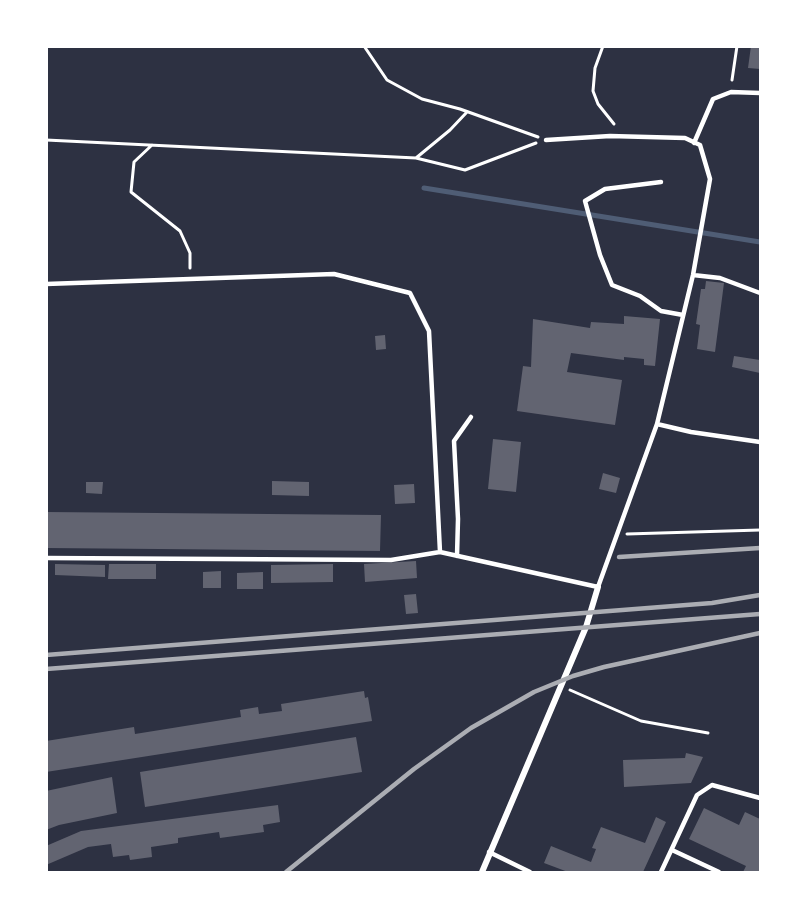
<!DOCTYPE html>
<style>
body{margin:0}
#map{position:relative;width:807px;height:919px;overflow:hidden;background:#2d3142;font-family:"Noto Sans",sans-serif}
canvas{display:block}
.frame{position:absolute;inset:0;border:48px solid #fff;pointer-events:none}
</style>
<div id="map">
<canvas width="807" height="919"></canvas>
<div class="frame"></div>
</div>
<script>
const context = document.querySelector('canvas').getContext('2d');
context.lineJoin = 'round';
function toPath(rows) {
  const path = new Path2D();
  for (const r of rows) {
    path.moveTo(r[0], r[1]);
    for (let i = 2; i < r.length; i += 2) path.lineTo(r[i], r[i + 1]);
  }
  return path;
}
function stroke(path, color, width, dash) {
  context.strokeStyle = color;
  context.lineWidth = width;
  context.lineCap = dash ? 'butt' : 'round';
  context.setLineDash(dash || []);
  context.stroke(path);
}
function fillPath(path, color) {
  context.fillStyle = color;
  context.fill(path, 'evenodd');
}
stroke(toPath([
 [424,188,760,242]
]), '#4f5d75', 5);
fillPath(toPath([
 [751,46,760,46,760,69,748,68],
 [706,281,724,283,715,352,697,349,700,325,696,324,701,289,705,289],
 [624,316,660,319,655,366,644,365,644,359,624,357,624,360,571,353,567,372,622,380,615,425,517,411,523,366,531,367,533,319,590,328,591,322,624,324],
 [385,335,386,349,376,350,375,336],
 [734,356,760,360,760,373,732,367],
 [493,439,521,442,516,492,488,489],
 [603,473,620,478,616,493,599,489],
 [272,481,309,482,309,496,272,495],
 [86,482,103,482,102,494,86,493],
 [414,484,415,503,395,504,394,485],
 [46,512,381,515,380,551,46,548],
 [416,561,417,578,365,582,364,564],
 [55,564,105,565,105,577,55,575],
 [109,564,156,564,156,579,108,579],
 [333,564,333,582,271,583,271,565],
 [221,571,221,588,203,588,203,572],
 [263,572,263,589,237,589,237,573],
 [416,594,418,613,406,614,404,595],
 [364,691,365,698,368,697,372,721,46,772,46,741,134,727,135,734,241,717,240,710,258,707,259,714,282,711,281,704],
 [356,737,362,772,145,807,140,772],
 [686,753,703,757,691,783,624,787,623,760,685,758],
 [112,777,117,813,59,825,46,830,46,791],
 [278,805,280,822,263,825,264,832,220,838,219,832,178,838,178,843,151,847,152,857,130,860,129,855,113,857,111,844,88,847,46,865,46,846,81,831],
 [704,808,739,825,745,812,760,819,760,872,743,872,746,866,689,839],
 [656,817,666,822,643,872,568,872,544,863,551,846,591,862,596,849,592,848,601,827,645,843]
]), '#626471');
stroke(toPath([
 [364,46,387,80,422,99,460,109,538,137],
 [603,46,595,68,593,91,598,104,614,124],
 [732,80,737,46],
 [467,112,450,130,416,158,465,170,536,143],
 [46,140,416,158],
 [152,145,134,162,131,192,180,231,190,253,190,268],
 [627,534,760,530],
 [570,690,641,721,708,733]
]), '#fff', 3);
stroke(toPath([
 [694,143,713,99,731,92,760,93],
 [661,182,605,189,585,201,600,255,612,285,640,296,661,311,683,315],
 [693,275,720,278,760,293],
 [46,284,334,274,410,293,429,331,440,552],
 [657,424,691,432,760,442],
 [457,556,458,519,454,441,471,417],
 [46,558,391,560,440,552,598,587,657,424,693,275,710,179,700,145,685,138,610,136,546,140],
 [672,850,719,872],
 [489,852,530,872],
 [661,872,697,795,712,785,760,798]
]), '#fff', 4.5);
stroke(toPath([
 [482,872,586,627,598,587]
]), '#fff', 6);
stroke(toPath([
 [619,557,760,548],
 [46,655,712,603,760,595],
 [46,669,760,614],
 [286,872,414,769,471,728,534,692,573,676,604,667,760,633]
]), '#abadb3', 4.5);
</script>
